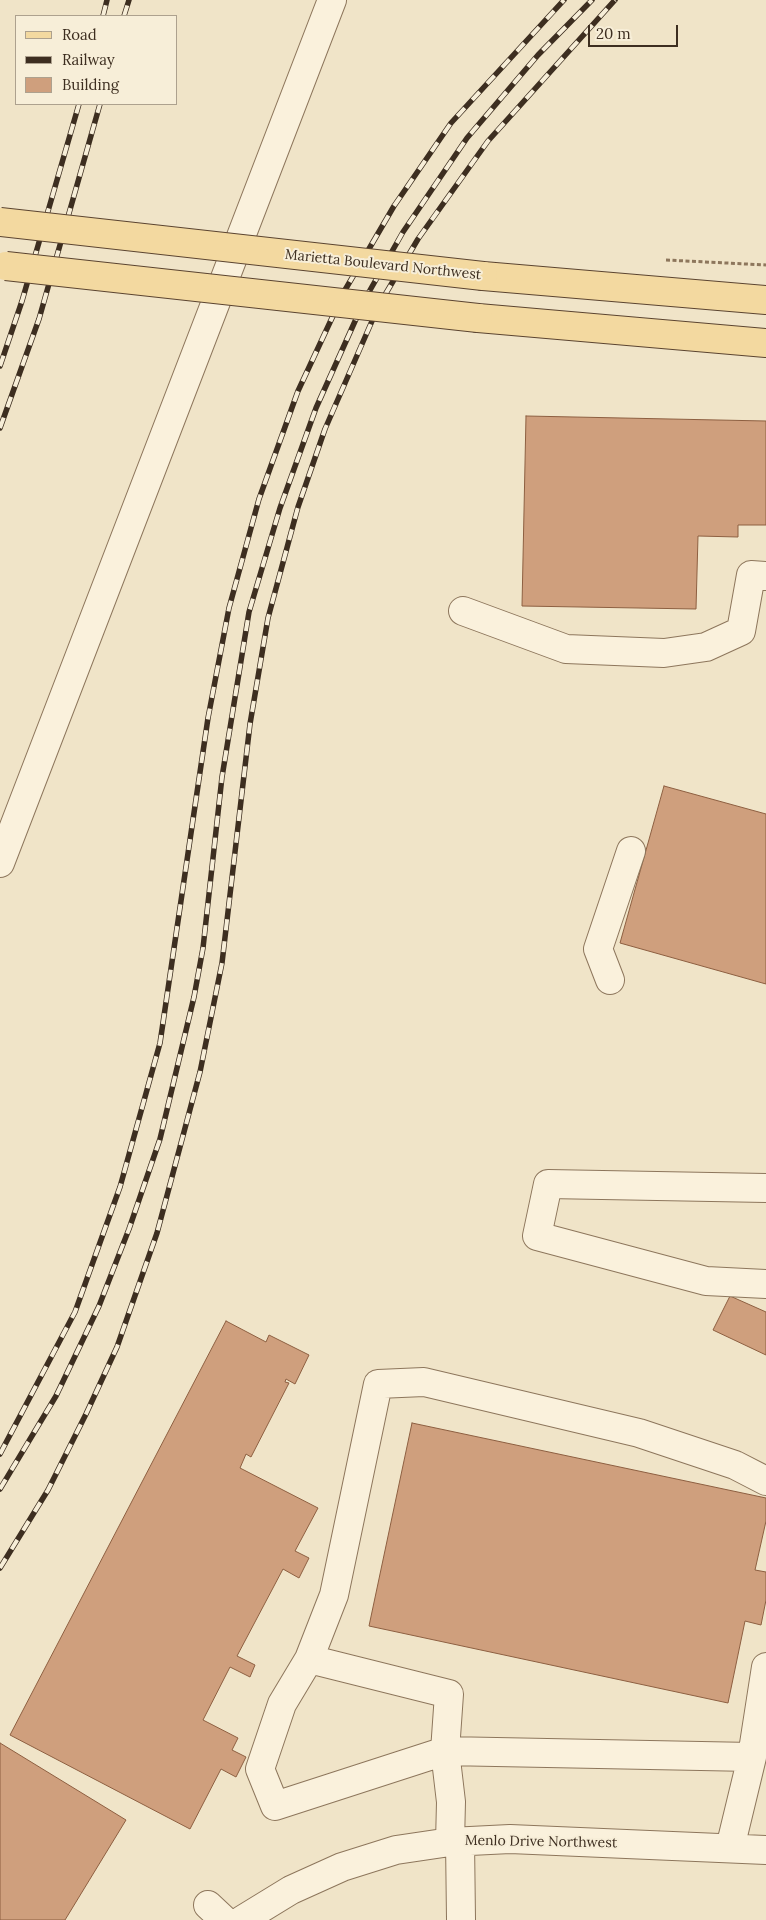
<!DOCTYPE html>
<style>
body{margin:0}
#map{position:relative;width:766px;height:1920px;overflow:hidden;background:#f0e4c8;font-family:Lora,serif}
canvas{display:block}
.legend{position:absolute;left:15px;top:15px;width:162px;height:90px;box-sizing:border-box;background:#f7eed8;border:1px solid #ada18e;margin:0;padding:6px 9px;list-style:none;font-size:15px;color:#3d2e20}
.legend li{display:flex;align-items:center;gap:10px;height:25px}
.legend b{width:25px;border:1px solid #ada18e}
.scale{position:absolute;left:588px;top:25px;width:90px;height:22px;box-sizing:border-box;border:2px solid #3d2e20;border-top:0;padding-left:6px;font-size:15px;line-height:18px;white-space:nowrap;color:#3d2e20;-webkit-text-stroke:4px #f7eed8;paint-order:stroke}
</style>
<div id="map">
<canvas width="766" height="1920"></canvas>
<ul class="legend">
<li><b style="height:6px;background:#f3d9a0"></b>Road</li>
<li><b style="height:6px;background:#3d2e20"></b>Railway</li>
<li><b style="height:14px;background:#cf9f7d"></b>Building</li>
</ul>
<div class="scale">20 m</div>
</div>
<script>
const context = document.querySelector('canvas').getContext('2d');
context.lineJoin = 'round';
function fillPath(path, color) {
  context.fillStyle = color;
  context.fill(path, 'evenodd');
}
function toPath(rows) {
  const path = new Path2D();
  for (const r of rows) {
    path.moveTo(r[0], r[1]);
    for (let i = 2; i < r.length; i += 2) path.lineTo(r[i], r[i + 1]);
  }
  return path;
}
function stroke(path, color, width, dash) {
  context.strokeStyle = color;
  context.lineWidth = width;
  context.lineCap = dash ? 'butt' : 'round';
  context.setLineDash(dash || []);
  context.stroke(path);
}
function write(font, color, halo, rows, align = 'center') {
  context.font = font + ' Lora,serif';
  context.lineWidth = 4;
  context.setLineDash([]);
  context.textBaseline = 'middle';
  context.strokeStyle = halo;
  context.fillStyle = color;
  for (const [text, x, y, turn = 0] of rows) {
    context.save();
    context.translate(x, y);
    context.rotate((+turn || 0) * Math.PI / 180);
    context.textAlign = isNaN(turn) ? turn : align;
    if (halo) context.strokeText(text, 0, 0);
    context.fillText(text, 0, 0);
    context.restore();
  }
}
const building = toPath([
 [526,416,766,421,766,525,738,525,738,537,698,536,696,609,522,606,526,416],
 [664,786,766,814,766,984,620,943,664,786],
 [730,1296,766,1312,766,1355,713,1330,730,1296],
 [226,1321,266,1342,269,1335,309,1355,295,1384,286,1379,285,1382,289,1383,251,1457,246,1454,240,1468,318,1508,295,1551,309,1558,299,1578,283,1569,237,1656,255,1665,250,1677,230,1667,203,1720,238,1738,232,1750,246,1757,236,1777,221,1769,190,1829,10,1735,226,1321],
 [412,1423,766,1498,766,1521,755,1570,766,1572,766,1600,761,1625,745,1621,728,1703,369,1626,412,1423],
 [0,1743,126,1820,65,1920,0,1920,0,1743]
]);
fillPath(building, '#cf9f7d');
stroke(building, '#8d5f41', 1);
const minor = toPath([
 [463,611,566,649,664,653,706,647,741,631,751,575,766,576],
 [0,863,332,0],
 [610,980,598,949,631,851],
 [766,1188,548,1184,537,1236,706,1281,766,1284],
 [309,1659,449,1694,445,1751,275,1806,260,1769,282,1704,309,1659,334,1595,378,1384,424,1382,639,1433,735,1465,766,1481],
 [460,1841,461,1919],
 [450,1842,451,1802,445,1751,752,1757],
 [730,1848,752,1757,766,1667],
 [208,1905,224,1920],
 [242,1920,291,1890,342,1867,396,1850,450,1842,510,1839,766,1850]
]);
const major = toPath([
 [483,276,766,300],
 [478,318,766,343]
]);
stroke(minor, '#8d765c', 30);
stroke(major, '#5b4430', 30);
stroke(toPath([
 [666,260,766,265]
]), '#8d765c', 3, [4, 2.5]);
stroke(minor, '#faf1dc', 28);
stroke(major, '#f3d9a0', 28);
const rail = toPath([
 [103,16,107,0],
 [124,16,129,0],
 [0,366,22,301,79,104],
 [0,428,39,319,100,104],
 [0,1454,75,1312,120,1187,160,1043,208,718,229,608,259,499,298,391,345,290,394,206,451,123,564,0],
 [0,1489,56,1396,99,1306,129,1229,160,1139,194,997,203,948,222,777,249,612,280,508,316,408,365,299,403,232,467,138,538,55,592,0],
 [0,1568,48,1490,86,1414,117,1347,157,1233,200,1072,222,963,250,724,268,618,298,507,325,429,379,305,418,239,488,141,615,0]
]);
stroke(rail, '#3d2e20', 5.5);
stroke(rail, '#f7eed8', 4, [11]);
const majorBridge = toPath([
 [0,222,483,276],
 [6,266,478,318]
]);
stroke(majorBridge, '#5b4430', 30, []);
stroke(majorBridge, '#f3d9a0', 28);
write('14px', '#3d2e20', '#f7eed8', [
 ["Marietta Boulevard Northwest",383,265,6],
 ["Menlo Drive Northwest",541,1842,1]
]);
</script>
